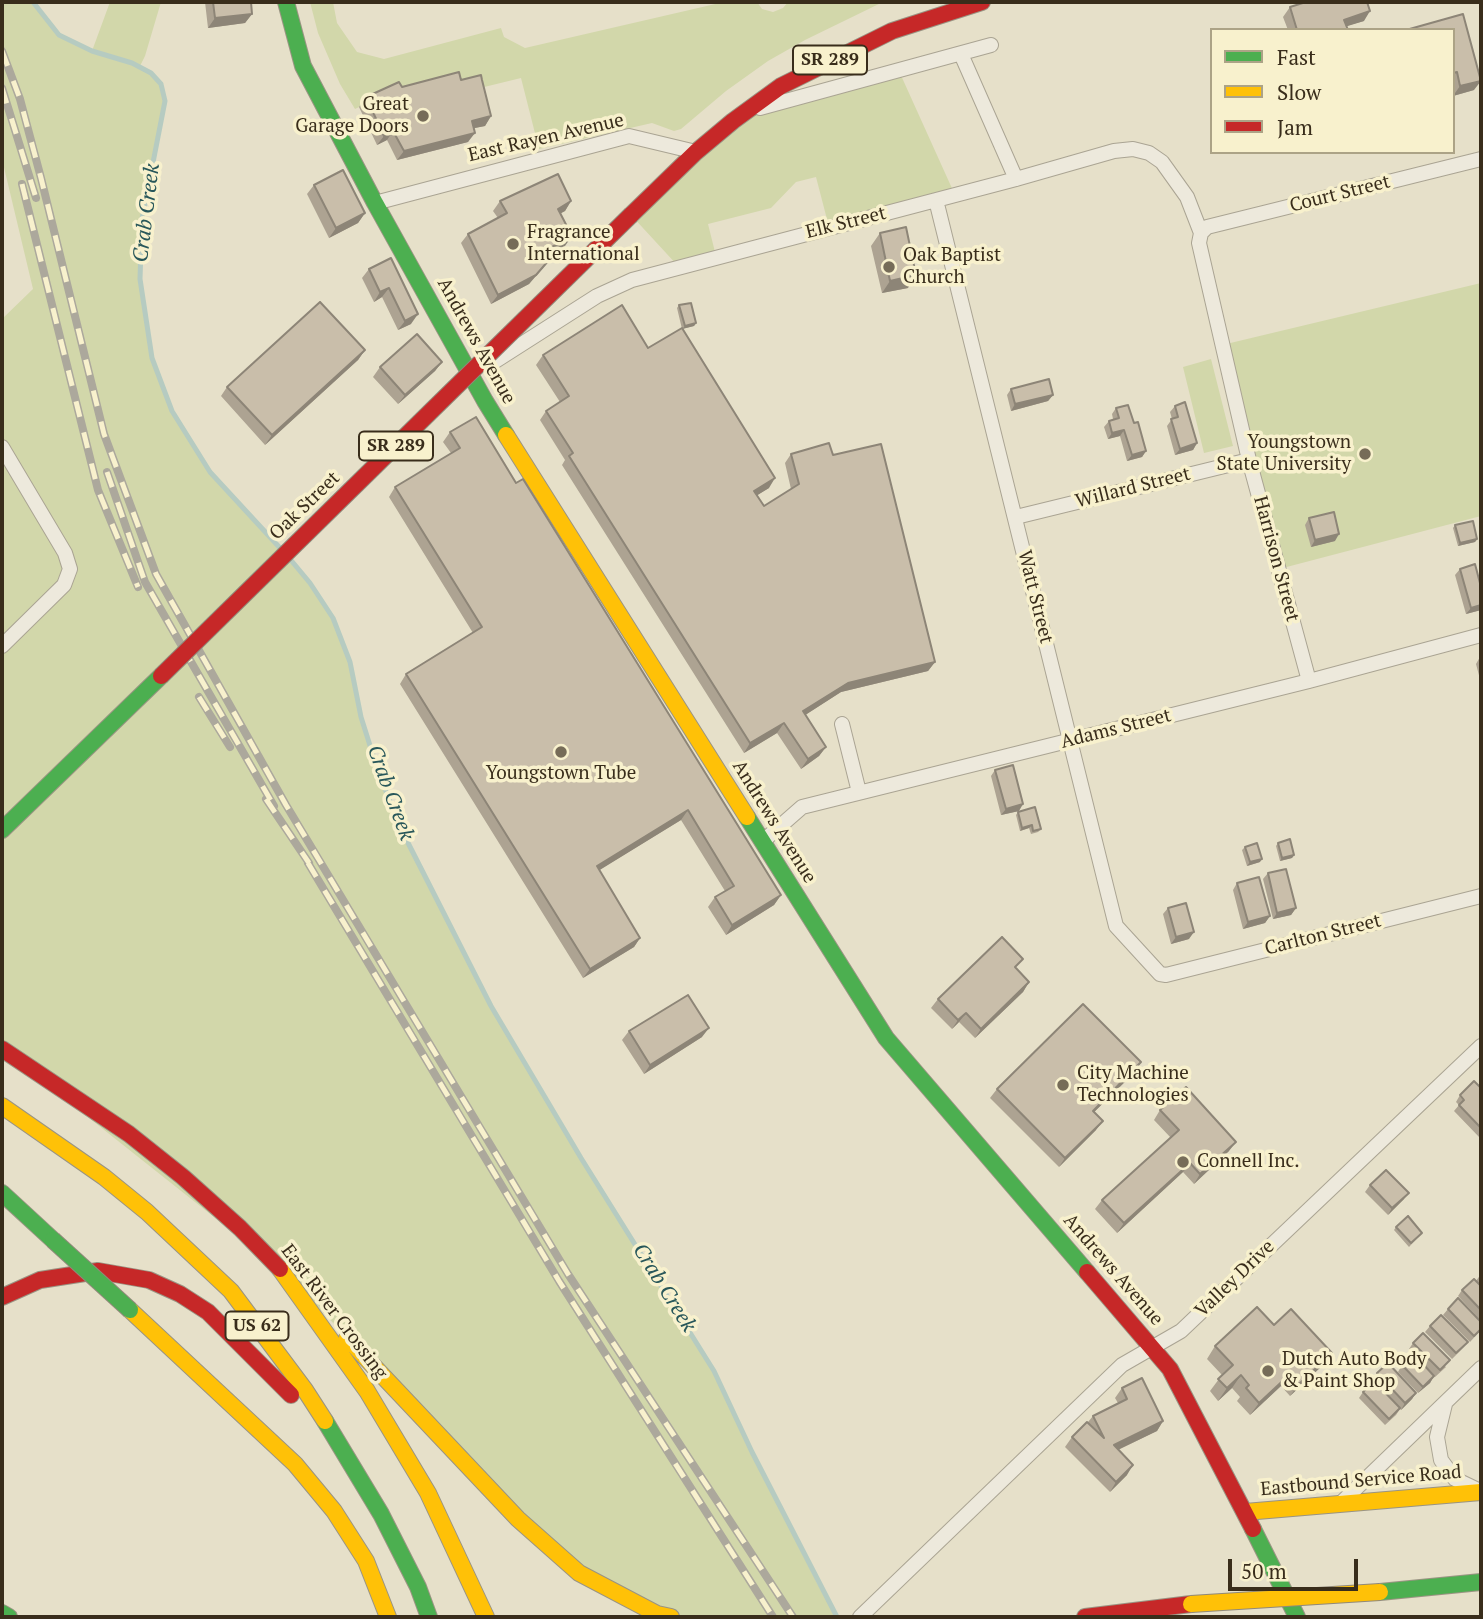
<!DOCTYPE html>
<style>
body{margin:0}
#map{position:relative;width:1483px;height:1619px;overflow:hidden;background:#e6e0c9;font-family:"PT Serif",serif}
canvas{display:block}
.frame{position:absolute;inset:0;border:4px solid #392d1b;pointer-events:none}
.legend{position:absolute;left:1210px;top:28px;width:245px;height:126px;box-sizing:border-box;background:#f8f1cd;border:2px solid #aca386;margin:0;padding:9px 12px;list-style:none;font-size:21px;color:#392d1b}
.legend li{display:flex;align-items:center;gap:14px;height:35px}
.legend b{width:35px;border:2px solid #aca386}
.scale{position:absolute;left:1228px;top:1559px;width:130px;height:32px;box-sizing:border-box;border:4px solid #392d1b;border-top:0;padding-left:9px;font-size:21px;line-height:24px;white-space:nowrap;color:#392d1b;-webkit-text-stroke:5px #f8f1cd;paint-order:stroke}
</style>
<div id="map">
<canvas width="1483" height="1619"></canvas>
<div class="frame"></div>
<ul class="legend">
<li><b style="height:9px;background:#4caf50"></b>Fast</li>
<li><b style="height:9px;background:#ffc107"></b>Slow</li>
<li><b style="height:9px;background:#c62828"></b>Jam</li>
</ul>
<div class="scale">50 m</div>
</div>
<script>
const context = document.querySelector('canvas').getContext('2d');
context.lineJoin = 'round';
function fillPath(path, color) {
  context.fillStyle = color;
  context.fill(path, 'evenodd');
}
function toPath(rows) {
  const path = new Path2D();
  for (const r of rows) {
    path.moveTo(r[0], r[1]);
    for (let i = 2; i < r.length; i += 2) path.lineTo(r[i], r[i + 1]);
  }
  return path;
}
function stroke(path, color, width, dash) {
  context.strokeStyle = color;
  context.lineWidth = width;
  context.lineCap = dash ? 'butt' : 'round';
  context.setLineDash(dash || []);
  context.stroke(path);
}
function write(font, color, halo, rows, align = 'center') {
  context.font = font + ' "PT Serif",serif';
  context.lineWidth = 7;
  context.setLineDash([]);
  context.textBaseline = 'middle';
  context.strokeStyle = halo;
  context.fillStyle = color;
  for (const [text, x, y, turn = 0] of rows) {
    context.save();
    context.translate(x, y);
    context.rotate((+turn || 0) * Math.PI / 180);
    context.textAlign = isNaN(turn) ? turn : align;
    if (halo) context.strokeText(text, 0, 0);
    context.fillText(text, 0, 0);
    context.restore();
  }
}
fillPath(toPath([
 [2,2,33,2,59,35,92,51,110,2,161,2,145,56,140,66,151,73,161,84,165,101,142,219,140,279,152,358,172,411,210,472,286,554,310,583,333,618,350,662,361,717,379,774,402,831,491,1006,581,1158,714,1371,817,1583,837,1617,671,1617,579,1573,282,1271,2,1049,2,319,33,289,2,159],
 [310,2,333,2,337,23,357,52,384,59,501,28,504,37,525,48,724,2,757,2,762,9,773,12,783,8,788,2,883,2,805,40,768,61,726,91,681,129,674,131,652,123,539,149,521,78,476,89,392,91,355,109,340,84,318,33],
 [899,71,955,195,829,227,816,177,796,182,771,208,708,224,716,256,678,266,631,215,733,121],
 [1481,283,1481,516,1279,569,1222,345],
 [1211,359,1233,446,1204,453,1183,367]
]), '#d2d7aa');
stroke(toPath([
 [33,2,59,35,92,51,132,63,151,73,161,84,165,101,142,219,140,279,152,358,172,411,210,472,281,549],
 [290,559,310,583,333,618,350,662,361,717,379,774,402,831,491,1006,581,1158,714,1371,752,1452,837,1617]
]), '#b6cbc1', 5);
const street = toPath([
 [961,54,1016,179],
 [760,108,991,45],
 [936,200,1116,926,1160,974,1166,975,1481,896],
 [375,203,629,136,696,152],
 [1201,233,1199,243,1249,460,1309,681],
 [1201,233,1207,227,1481,159],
 [489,365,597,296,632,280,1016,179,1114,151,1133,149,1149,153,1162,162,1187,197,1201,233],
 [2,447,65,553,70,569,64,585,2,646],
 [1016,517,1249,460],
 [842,724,859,792],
 [762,842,802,807,1309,681,1481,635],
 [1445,1404,1437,1437,1441,1460,1455,1479,1480,1491],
 [1342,1502,1481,1368],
 [860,1617,1122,1365,1181,1331,1481,1046]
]);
const fast = toPath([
 [286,2,303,66,375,203,485,401,506,435],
 [747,817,886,1038,1087,1272],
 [2,830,161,676],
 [2,1193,53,1240],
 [325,1421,381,1514,418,1587,429,1617],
 [1253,1529,1297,1617],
 [1380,1592,1481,1582],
 [2,1613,9,1617]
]);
const slow = toPath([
 [506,435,747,817],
 [2,1106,104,1177,147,1212,231,1291,305,1390,325,1421],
 [280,1269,367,1391,428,1493,486,1617],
 [130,1310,295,1464,334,1511,366,1561,388,1617],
 [347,1338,518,1519,579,1573,657,1614,671,1617],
 [1245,1512,1481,1492]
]);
const jam = toPath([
 [631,215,696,152,733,121,781,86,892,31,982,2],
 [2,1049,129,1134,183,1177,240,1228,280,1269],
 [1087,1272,1170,1369,1253,1529],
 [2,1297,40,1280,98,1271,149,1280,180,1294,208,1312,291,1395],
 [1085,1617,1191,1604]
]);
stroke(street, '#aaa493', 16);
stroke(fast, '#9a9483', 18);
stroke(slow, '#9a9483', 18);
stroke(jam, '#9a9483', 18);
stroke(street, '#ede9dc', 14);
stroke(fast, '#4caf50', 16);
stroke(slow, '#ffc107', 16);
stroke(jam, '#c62828', 16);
const rail = toPath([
 [2,51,20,99,41,178,104,434,156,574,286,805,568,1274,793,1617],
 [2,88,36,198],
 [22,184,98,490,138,587],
 [107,472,145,582,274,806],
 [199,697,230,747],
 [266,799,309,863],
 [308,863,559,1281,773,1617]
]);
stroke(rail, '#aca89c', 8);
stroke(rail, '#f8f1cd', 5, [16]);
const fastBridge = toPath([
 [53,1240,130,1310]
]);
const slowBridge = toPath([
 [1191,1604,1380,1592]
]);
const jamBridge = toPath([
 [161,676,631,215]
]);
stroke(fastBridge, '#90897a', 18, []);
stroke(slowBridge, '#90897a', 18, []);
stroke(jamBridge, '#90897a', 18, []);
stroke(fastBridge, '#4caf50', 16);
stroke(slowBridge, '#ffc107', 16);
stroke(jamBridge, '#c62828', 16);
fillPath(toPath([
 [205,2,251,2,252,14,245,23,208,28],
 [1290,7,1364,21,1346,26,1348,30,1288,30,1283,17],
 [1463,14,1474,90,1453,96,1453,30],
 [461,80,491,116,485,126,474,128,468,142,397,160,387,140,377,145,359,107,366,97,402,87],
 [314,185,365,213,358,223,329,238,307,194],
 [500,201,571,201,565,211,560,213,565,246,554,251,555,253,548,262,529,284,491,304,461,243,468,234,498,218,493,211],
 [880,233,908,288,882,293,871,246],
 [391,258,411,324,398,330,382,297,374,302,362,278,369,269],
 [679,305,696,323,694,326,682,329,769,488,757,495,764,506,791,489,785,463,791,454,833,455,935,662,928,671,841,692,805,715,826,747,819,756,801,769,777,733,744,753,562,465,565,460,540,420,546,411,560,402,536,365,543,355,648,348,682,329,677,308],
 [365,350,358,360,265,445,221,396,227,387],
 [442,362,435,371,398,404,373,377,380,367],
 [1011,389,1053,395,1048,401,1011,411,1007,395],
 [1175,406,1197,443,1193,450,1175,455,1167,426,1172,419,1170,412],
 [1116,408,1134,423,1146,451,1142,457,1127,461,1120,436,1108,439,1104,427,1109,421,1113,419,1112,414],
 [450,432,516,483,781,895,774,905,726,935,708,907,715,897,725,891,681,820,599,870,640,938,634,947,583,978,400,684,406,674,473,633,389,497,395,487,451,453,443,442],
 [1309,518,1335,541,1311,547,1305,525],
 [1455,525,1477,539,1475,542,1458,546,1453,528],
 [1460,569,1481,587,1481,610,1466,614,1455,575],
 [1480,657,1481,657,1481,683,1476,664],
 [995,770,1019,811,1001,815,991,776],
 [1018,812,1041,829,1038,832,1031,834,1029,828,1020,831,1016,815],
 [1278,843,1294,855,1292,858,1280,861,1276,846],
 [1245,847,1260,862,1247,866,1242,850],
 [1268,873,1296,908,1291,915,1273,919,1263,879],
 [1237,883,1270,916,1265,923,1243,929,1233,890],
 [1168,908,1189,939,1171,944,1163,914],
 [1016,969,1029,982,1023,992,975,1038,959,1022,952,1029,931,1008,938,999],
 [629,1031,702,1037,644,1074,622,1040],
 [1135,1072,1094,1112,1096,1130,1059,1167,990,1098,997,1089],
 [1481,1088,1481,1137,1480,1138,1454,1111,1459,1105,1456,1102,1460,1095],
 [1160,1110,1229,1151,1194,1184,1183,1172,1117,1233,1095,1209,1102,1200,1171,1138,1154,1120],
 [1370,1185,1404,1199,1388,1215,1365,1192],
 [1396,1227,1422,1233,1409,1247,1394,1230],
 [1481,1274,1481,1321,1458,1296,1462,1290,1476,1281],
 [1448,1309,1481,1330,1470,1342,1443,1315],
 [1274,1325,1332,1353,1323,1365,1290,1396,1281,1386,1250,1415,1237,1401,1240,1397,1232,1388,1218,1401,1210,1391,1222,1375,1207,1359,1215,1346],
 [1430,1326,1468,1342,1463,1348,1452,1359,1425,1332],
 [1413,1343,1446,1367,1435,1377,1409,1349],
 [1402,1365,1434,1376,1430,1383,1418,1393,1398,1372],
 [1377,1373,1416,1393,1412,1399,1401,1410,1400,1409,1396,1415,1385,1425,1359,1398,1363,1392,1383,1391,1372,1379],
 [1122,1388,1163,1421,1157,1431,1118,1450,1127,1475,1110,1492,1065,1447,1072,1437,1088,1422,1093,1416,1118,1403,1115,1398]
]), '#ada392');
fillPath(toPath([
 [1370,11,1364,21,1338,29,1344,20],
 [252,14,245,23,208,28,215,18],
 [1481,81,1474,90,1453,96,1460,86],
 [491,116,485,126,465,130,472,121],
 [393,131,387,140,377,145,384,136],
 [475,133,468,142,397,160,404,151],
 [571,201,565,211,551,219,558,209],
 [365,213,358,223,329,238,336,228],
 [572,236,565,246,545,256,552,247],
 [555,253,548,262,529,284,491,304,498,295],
 [916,275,908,288,882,293,890,281],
 [389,288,382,297,374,302,380,292],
 [418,314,411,324,398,330,405,321],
 [696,323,694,326,682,329,685,326],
 [365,350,358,360,265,445,272,435],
 [442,362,435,371,398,404,405,395],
 [1053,395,1048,401,1011,411,1015,404],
 [1124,430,1120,436,1108,439,1112,433],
 [1197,443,1193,450,1175,455,1180,449],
 [1146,451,1142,457,1127,461,1132,455],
 [775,478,769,488,748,501,754,491],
 [1339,534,1335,541,1311,547,1315,540],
 [1477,539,1475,542,1458,546,1460,543],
 [1481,605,1481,610,1466,614,1471,608],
 [935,662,928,671,841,692,796,721,803,711,848,683],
 [784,723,777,733,744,753,750,743],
 [826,747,819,756,801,769,808,759],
 [1023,804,1019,811,1001,815,1006,809],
 [688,810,681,820,590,876,597,866],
 [1032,825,1029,828,1020,831,1022,828],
 [1294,855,1292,858,1280,861,1282,858],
 [1262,859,1260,862,1247,866,1250,862],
 [781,895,774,905,726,935,732,925],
 [1296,908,1291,915,1273,919,1277,913],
 [1270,916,1265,923,1243,929,1248,922],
 [1194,932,1189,939,1171,944,1176,937],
 [640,938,634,947,583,978,590,969],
 [1029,982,1023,992,975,1038,981,1029],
 [966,1013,959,1022,952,1029,958,1020],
 [709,1028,702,1037,644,1074,650,1065],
 [1141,1062,1135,1072,1086,1120,1093,1111],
 [1103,1121,1096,1130,1059,1167,1065,1158],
 [1236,1142,1229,1151,1194,1184,1200,1174],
 [1190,1163,1183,1172,1117,1233,1124,1223],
 [1409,1193,1404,1199,1388,1215,1392,1208],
 [1332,1353,1323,1365,1290,1396,1299,1384],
 [1290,1374,1281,1386,1250,1415,1259,1403],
 [1241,1375,1232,1388,1218,1401,1227,1388],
 [1434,1376,1430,1383,1418,1393,1423,1387],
 [1416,1393,1412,1399,1401,1410,1405,1403],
 [1163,1421,1157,1431,1107,1455,1114,1445],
 [1133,1465,1127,1475,1110,1492,1116,1482]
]), '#8d8577');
const building = toPath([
 [213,2,251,2,252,14,215,18,213,2],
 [1306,2,1367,2,1370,11,1344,20,1348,30,1297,30,1290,7,1306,2],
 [1463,14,1481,81,1460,86,1457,72,1453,73,1453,30,1406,30,1463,14],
 [459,72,461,80,481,75,482,80,491,116,472,121,475,133,404,151,393,131,384,136,366,97,399,82,402,87,459,72],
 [343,170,365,213,336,228,314,185,343,170],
 [558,174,571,201,558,209,572,236,552,247,555,253,536,275,498,295,468,234,507,213,500,201,558,174],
 [906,227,916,275,890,281,880,233,906,227],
 [391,258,418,314,405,321,389,288,380,292,369,269,391,258],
 [320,302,365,350,272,435,227,387,320,302],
 [691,303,696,323,685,326,679,305,691,303],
 [622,305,648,348,682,328,775,478,754,491,764,506,799,484,791,454,829,443,833,455,881,444,935,662,848,683,803,711,826,747,808,759,784,723,750,743,569,456,573,453,546,411,569,396,543,355,622,305],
 [417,334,442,362,405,395,380,367,417,334],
 [1049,379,1053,395,1015,404,1011,389,1049,379],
 [1185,402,1197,443,1180,449,1171,419,1178,417,1175,406,1185,402],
 [1128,405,1134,423,1138,422,1146,451,1132,455,1124,430,1112,433,1109,421,1119,418,1116,408,1128,405],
 [476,417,516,483,523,479,781,895,732,925,715,897,734,886,688,810,597,866,640,938,590,969,406,674,482,627,395,487,460,448,450,432,476,417],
 [1334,512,1339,534,1315,540,1309,518,1334,512],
 [1473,521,1477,539,1460,543,1455,525,1473,521],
 [1475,564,1481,587,1481,605,1471,608,1460,569,1475,564],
 [1013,765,1023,804,1006,809,995,770,1013,765],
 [1035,807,1041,829,1033,831,1032,825,1022,828,1018,812,1035,807],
 [1290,839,1294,855,1282,858,1278,843,1290,839],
 [1257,843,1262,859,1250,862,1245,847,1257,843],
 [1286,869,1296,908,1277,913,1268,873,1286,869],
 [1259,877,1270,916,1248,922,1237,883,1259,877],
 [1186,903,1194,932,1176,937,1168,908,1186,903],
 [1002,937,1023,959,1015,967,1029,982,981,1029,966,1013,958,1020,938,999,1002,937],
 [688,995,709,1028,650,1065,629,1031,688,995],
 [1083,1004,1141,1062,1093,1111,1103,1121,1065,1158,997,1089,1083,1004],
 [1474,1081,1481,1088,1481,1128,1459,1105,1464,1100,1460,1095,1474,1081],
 [1186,1087,1236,1142,1200,1174,1190,1163,1124,1223,1102,1200,1179,1130,1160,1110,1186,1087],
 [1386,1170,1409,1193,1392,1208,1370,1185,1386,1170],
 [1408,1216,1422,1233,1411,1243,1396,1227,1408,1216],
 [1474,1279,1481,1286,1481,1310,1462,1290,1474,1279],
 [1458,1298,1481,1322,1481,1329,1474,1336,1448,1309,1458,1298],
 [1257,1307,1274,1325,1291,1309,1332,1353,1299,1384,1290,1374,1259,1403,1246,1388,1249,1385,1241,1375,1227,1388,1218,1379,1233,1365,1215,1346,1257,1307],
 [1441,1315,1468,1342,1456,1353,1430,1326,1441,1315],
 [1423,1333,1450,1360,1440,1370,1413,1343,1423,1333],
 [1414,1354,1434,1376,1423,1387,1402,1365,1414,1354],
 [1388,1363,1416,1393,1405,1403,1377,1373,1388,1363],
 [1142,1378,1163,1421,1114,1445,1133,1465,1116,1482,1072,1437,1087,1422,1104,1438,1093,1416,1127,1399,1122,1388,1142,1378],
 [1374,1381,1400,1408,1389,1419,1363,1392,1374,1381]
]);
fillPath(building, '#c9beaa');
stroke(building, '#8d8577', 2);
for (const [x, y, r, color] of [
 [423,116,7,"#766c58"],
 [513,244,7,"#766c58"],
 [889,267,7,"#766c58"],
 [1365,454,7,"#766c58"],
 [561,752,7,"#766c58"],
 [1063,1085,7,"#766c58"],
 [1183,1162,7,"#766c58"],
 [1268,1371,7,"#766c58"]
]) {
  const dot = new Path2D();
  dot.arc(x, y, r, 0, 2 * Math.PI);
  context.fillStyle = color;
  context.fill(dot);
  stroke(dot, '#f8f1cd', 2.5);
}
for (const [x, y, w] of [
 [830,60,74],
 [396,446,74],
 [257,1326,63]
]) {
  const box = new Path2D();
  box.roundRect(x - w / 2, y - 14.5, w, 29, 5);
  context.fillStyle = '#f8f1cd';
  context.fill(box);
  stroke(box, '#392d1b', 2);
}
write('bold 18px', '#392d1b', null, [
 ["SR 289",830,60],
 ["SR 289",396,446],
 ["US 62",257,1326]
]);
write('19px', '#392d1b', '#f8f1cd', [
 ["Great",409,105,"right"],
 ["Garage Doors",409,127,"right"],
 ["Fragrance",527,233],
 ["International",527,255],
 ["Oak Baptist",903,256],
 ["Church",903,278],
 ["Youngstown",1351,443,"right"],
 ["State University",1351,465,"right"],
 ["Youngstown Tube",561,774,"center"],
 ["City Machine",1077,1074],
 ["Technologies",1077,1096],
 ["Connell Inc.",1197,1162],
 ["Dutch Auto Body",1282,1360],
 ["& Paint Shop",1282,1382]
], 'left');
write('19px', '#392d1b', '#f8f1cd', [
 ["East Rayen Avenue",546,138,-13],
 ["Court Street",1340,194,-14],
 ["Elk Street",846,223,-14],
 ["Andrews Avenue",476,341,61],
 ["Willard Street",1133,488,-14],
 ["Oak Street",305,506,-44],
 ["Harrison Street",1276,559,75],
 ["Watt Street",1035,597,76],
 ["Adams Street",1116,729,-14],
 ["Andrews Avenue",774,822,58],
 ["Carlton Street",1323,935,-14],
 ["Andrews Avenue",1113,1270,49],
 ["Valley Drive",1235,1279,-44],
 ["East River Crossing",334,1312,53],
 ["Eastbound Service Road",1361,1481,-5]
]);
write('italic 21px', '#28575a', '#f8f1cd', [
 ["Crab Creek",147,213,-83],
 ["Crab Creek",390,793,70],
 ["Crab Creek",664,1288,58]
]);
</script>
